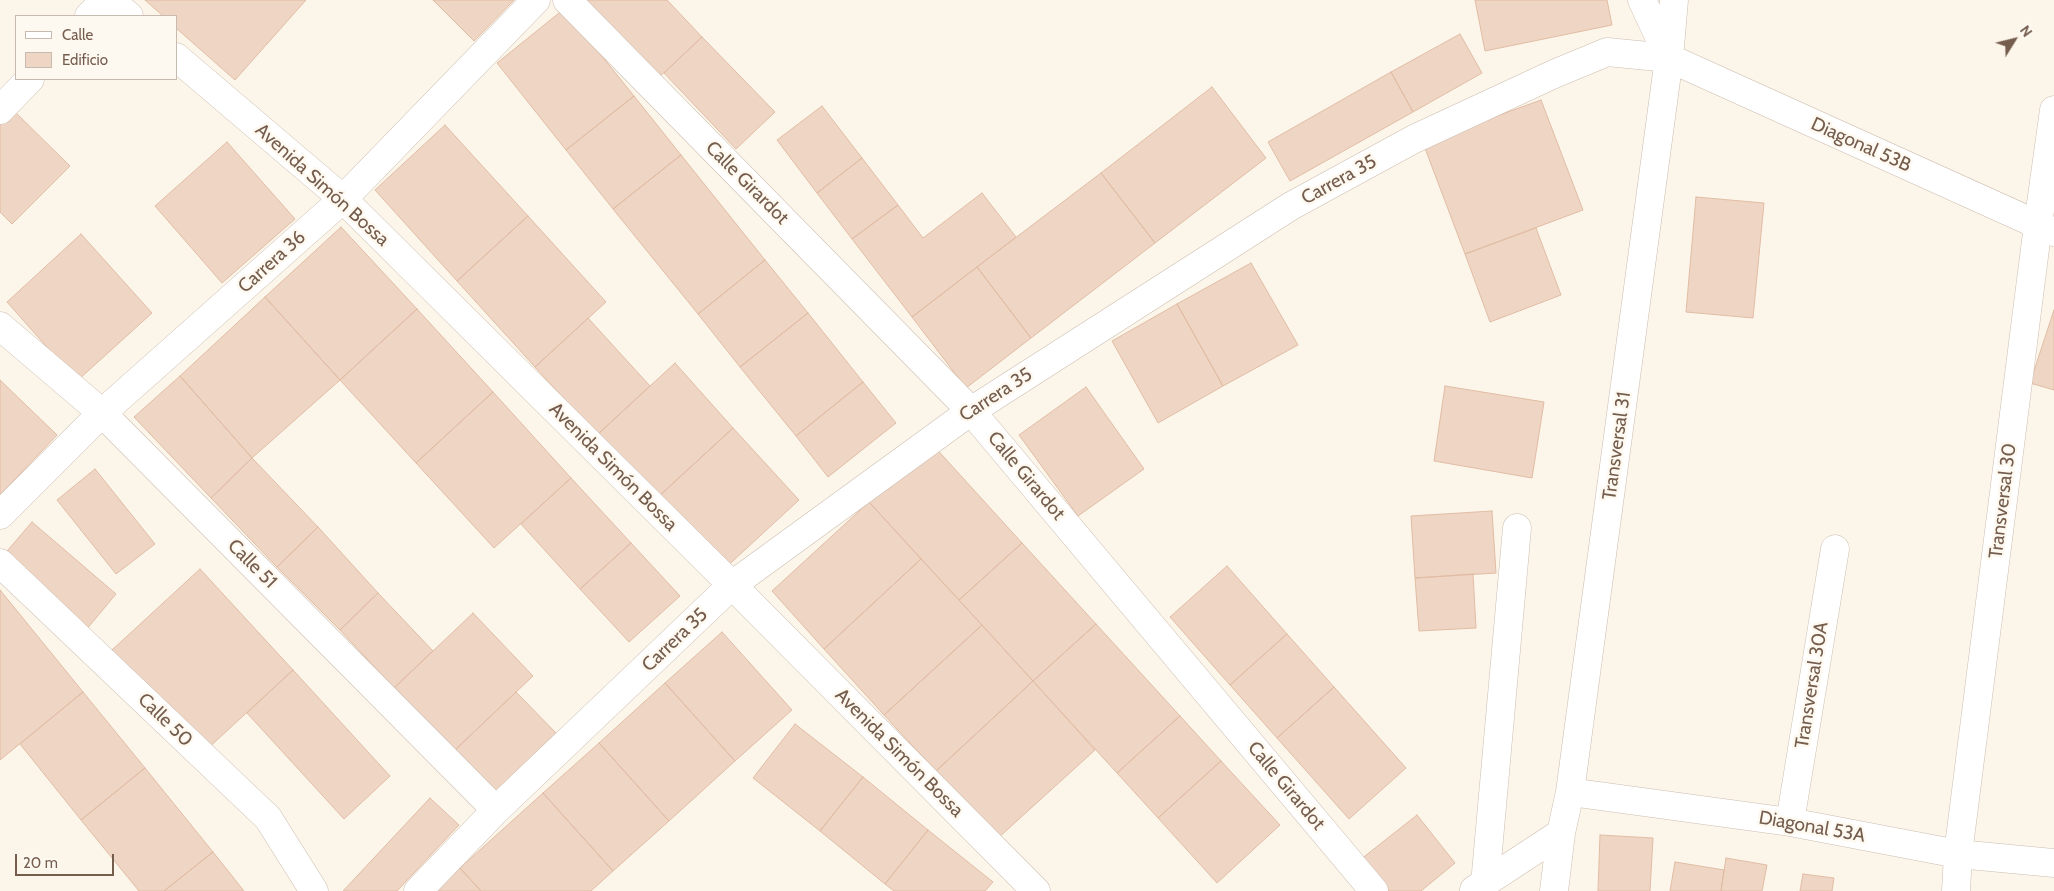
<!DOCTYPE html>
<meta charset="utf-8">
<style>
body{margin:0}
#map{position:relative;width:2054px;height:891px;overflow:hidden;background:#fbf5ea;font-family:Cabin,sans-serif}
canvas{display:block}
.legend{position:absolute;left:15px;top:15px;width:162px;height:65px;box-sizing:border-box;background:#fef9f0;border:1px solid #c7bbaf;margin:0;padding:6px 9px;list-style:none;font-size:15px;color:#755d4e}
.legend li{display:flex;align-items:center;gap:10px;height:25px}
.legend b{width:25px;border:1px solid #c7bbaf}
.north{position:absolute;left:1989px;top:15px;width:50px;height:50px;-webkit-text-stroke:4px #fef9f0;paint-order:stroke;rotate:54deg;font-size:14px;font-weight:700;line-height:20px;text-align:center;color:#755d4e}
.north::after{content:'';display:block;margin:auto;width:18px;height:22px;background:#755d4e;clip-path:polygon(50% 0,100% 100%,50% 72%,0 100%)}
.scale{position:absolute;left:15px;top:854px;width:99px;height:22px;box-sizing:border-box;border:2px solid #755d4e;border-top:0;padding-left:6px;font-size:15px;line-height:18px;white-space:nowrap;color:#755d4e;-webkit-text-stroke:4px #fef9f0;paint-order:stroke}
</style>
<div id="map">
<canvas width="2054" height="891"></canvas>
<ul class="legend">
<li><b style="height:6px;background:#fff"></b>Calle</li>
<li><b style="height:14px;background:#efd5c3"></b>Edificio</li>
</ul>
<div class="north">N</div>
<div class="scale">20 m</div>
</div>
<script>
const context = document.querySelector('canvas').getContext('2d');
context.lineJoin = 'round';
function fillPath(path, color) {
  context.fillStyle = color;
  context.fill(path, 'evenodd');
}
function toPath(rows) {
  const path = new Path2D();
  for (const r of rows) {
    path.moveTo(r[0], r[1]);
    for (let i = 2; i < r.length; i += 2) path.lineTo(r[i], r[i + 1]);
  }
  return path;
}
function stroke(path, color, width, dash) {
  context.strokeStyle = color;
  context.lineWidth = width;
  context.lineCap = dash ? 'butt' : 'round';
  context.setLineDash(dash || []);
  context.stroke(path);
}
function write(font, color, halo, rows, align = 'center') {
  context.font = font + ' Cabin,sans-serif';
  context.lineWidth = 5;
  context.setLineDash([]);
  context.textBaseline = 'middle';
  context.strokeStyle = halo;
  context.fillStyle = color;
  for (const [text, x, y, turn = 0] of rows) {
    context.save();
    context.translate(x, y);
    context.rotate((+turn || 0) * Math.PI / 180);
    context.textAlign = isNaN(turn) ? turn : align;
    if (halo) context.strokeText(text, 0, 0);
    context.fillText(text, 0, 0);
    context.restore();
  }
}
const building = toPath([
 [145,0,306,0,235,80,176,28,176,16,163,16,145,0],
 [433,0,514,0,474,41,433,0],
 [581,0,667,0,702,37,656,80,581,0],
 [1475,0,1607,0,1612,25,1485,51,1475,0],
 [564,9,634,96,566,150,497,63,564,9],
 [1460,34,1482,73,1413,112,1391,72,1460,34],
 [702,37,775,112,736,149,664,73,702,37],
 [1391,72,1413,112,1290,181,1268,142,1391,72],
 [1212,87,1266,158,1155,243,1101,173,1212,87],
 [634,96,681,155,613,209,566,150,634,96],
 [1541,100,1583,210,1465,254,1423,143,1541,100],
 [822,106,862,158,817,193,777,140,822,106],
 [11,108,70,166,12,224,0,212,0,119,11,108],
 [445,125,528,216,457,281,375,190,445,125],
 [227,142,295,219,222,283,155,206,227,142],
 [681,155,765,260,698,314,613,209,681,155],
 [862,158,898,205,852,239,817,193,862,158],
 [1101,173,1155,243,1031,338,977,267,1101,173],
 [982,193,1016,237,912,317,852,239,898,205,923,238,982,193],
 [1696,197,1764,203,1753,318,1686,312,1696,197],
 [528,216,606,302,535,367,457,281,528,216],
 [341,227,417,309,340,380,265,297,341,227],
 [1536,228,1561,295,1490,322,1465,254,1536,228],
 [81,234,152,313,77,381,7,302,81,234],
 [765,260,808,313,740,367,698,314,765,260],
 [1251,263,1298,345,1223,386,1177,304,1251,263],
 [977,267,1031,338,966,388,912,317,977,267],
 [265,297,340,380,252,458,180,376,265,297],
 [1177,304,1223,386,1158,423,1112,341,1177,304],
 [417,309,493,392,416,463,340,380,417,309],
 [2054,310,2054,390,2030,383,2054,310],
 [808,313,863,382,796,436,740,367,808,313],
 [588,318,650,386,597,435,535,367,588,318],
 [675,363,733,428,656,499,597,435,675,363],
 [180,376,252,458,211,498,134,417,180,376],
 [0,380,57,435,0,495,0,380],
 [863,382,896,423,828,477,796,436,863,382],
 [1445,386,1544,402,1532,478,1434,461,1445,386],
 [1086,387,1144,469,1078,516,1019,435,1086,387],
 [493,392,571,478,494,548,416,463,493,392],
 [733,428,799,500,722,571,656,499,733,428],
 [932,444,1022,543,959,600,869,502,932,444],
 [252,458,318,527,277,567,211,498,252,458],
 [95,469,155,544,116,574,57,500,95,469],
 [571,478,631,543,580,589,521,524,571,478],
 [869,502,921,559,824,649,772,591,869,502],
 [1492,511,1496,573,1415,578,1411,516,1492,511],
 [32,522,116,594,86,630,2,557,32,522],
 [318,527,378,593,340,630,277,567,318,527],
 [631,543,680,596,629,642,580,589,631,543],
 [1022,543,1096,624,1033,681,959,600,1022,543],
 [921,559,982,625,884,715,824,649,921,559],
 [1227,566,1287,634,1230,685,1170,617,1227,566],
 [200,569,293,670,205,751,112,650,200,569],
 [1473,574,1476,628,1419,631,1415,578,1473,574],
 [0,590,83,692,0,760,0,590],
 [378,593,433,651,394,688,340,630,378,593],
 [473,613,533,676,454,751,394,688,473,613],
 [1096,624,1180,716,1117,773,1033,681,1096,624],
 [982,625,1033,681,936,771,884,715,982,625],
 [722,632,792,710,735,761,665,683,722,632],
 [1287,634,1334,687,1277,738,1230,685,1287,634],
 [293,670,390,776,344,819,247,713,293,670],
 [1033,681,1095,750,997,839,936,771,1033,681],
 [665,683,735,761,669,821,599,743,665,683],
 [1334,687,1406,768,1349,819,1277,738,1334,687],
 [83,692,145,768,81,820,20,744,83,692],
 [516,692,556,733,494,793,454,751,516,692],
 [1180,716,1221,761,1158,818,1117,773,1180,716],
 [795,724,863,777,820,831,753,778,795,724],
 [599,743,669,821,613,871,543,793,599,743],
 [1221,761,1280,825,1217,883,1158,818,1221,761],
 [145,768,213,852,164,891,139,891,81,820,145,768],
 [863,777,928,830,885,884,820,831,863,777],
 [543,793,613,871,591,891,481,891,460,868,543,793],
 [430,798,459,825,397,891,343,891,430,798],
 [1417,815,1455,863,1421,891,1385,891,1360,860,1417,815],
 [928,830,993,882,985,891,894,891,885,884,928,830],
 [1600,835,1653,838,1650,891,1598,891,1600,835],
 [213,852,244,891,164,891,213,852],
 [1726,858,1767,865,1762,891,1721,891,1726,858],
 [1675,862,1724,870,1721,891,1670,891,1675,862],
 [460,868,481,891,435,891,460,868],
 [1803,874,1834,878,1832,891,1800,891,1803,874]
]);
fillPath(building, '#efd5c3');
stroke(building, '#e1bca4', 1);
const minor = toPath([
 [110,0,129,16],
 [567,0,971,411,1374,891],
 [1642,0,1668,56],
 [89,16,105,0],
 [176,57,343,199,732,585,1036,891],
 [0,110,30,79],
 [0,326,102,413,496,810],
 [0,515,102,413,343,199,536,0],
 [0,563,268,818,314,891],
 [1570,792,1790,822,1958,854,2054,863],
 [1790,822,1835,549],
 [1485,884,1517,528],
 [1474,890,1561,833],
 [418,891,496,810,732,585,971,411,1291,206,1414,139,1554,74,1607,52,1669,58,2054,232],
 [1554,891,1561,833,1570,792,1669,58,1674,0],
 [1956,891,1958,854,2038,225,2054,110]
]);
stroke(minor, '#cdbdb0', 29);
stroke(minor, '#fff', 28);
write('19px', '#755d4e', '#fef9f0', [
 ["Diagonal 53B",1861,145,24],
 ["Carrera 35",1339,180,-29],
 ["Calle Girardot",747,183,45],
 ["Avenida Simón Bossa",322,185,42],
 ["Carrera 36",272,262,-42],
 ["Carrera 35",996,395,-33],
 ["Transversal 31",1617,446,-82],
 ["Avenida Simón Bossa",613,467,45],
 ["Calle Girardot",1026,476,50],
 ["Transversal 30",2003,501,-83],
 ["Calle 51",252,564,45],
 ["Carrera 35",675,640,-44],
 ["Transversal 30A",1812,685,-81],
 ["Calle 50",165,720,44],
 ["Avenida Simón Bossa",899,753,45],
 ["Calle Girardot",1286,786,50],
 ["Diagonal 53A",1812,827,10]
]);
</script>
